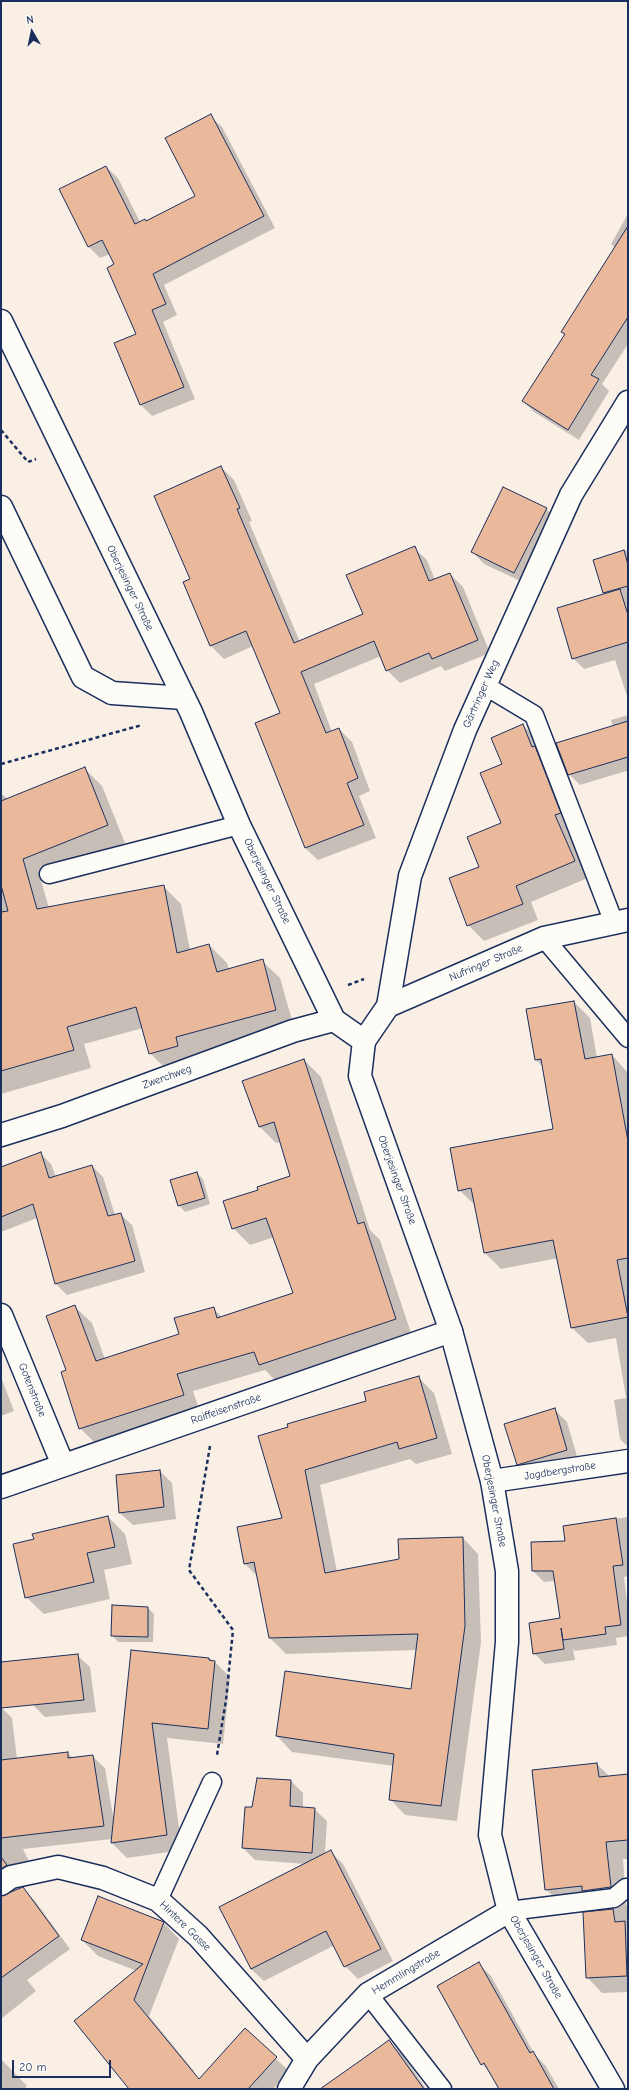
<!DOCTYPE html>
<meta charset="utf-8">
<style>
body{margin:0}
#map{position:relative;width:629px;height:2090px;overflow:hidden;background:#f9efe5;font-family:"Comic Neue",sans-serif}
canvas{display:block}
.frame{position:absolute;inset:0;border:2px solid #1b2f5e;pointer-events:none}
.north{position:absolute;left:12px;top:12px;width:40px;height:40px;-webkit-text-stroke:3px #fdfcf7;paint-order:stroke;rotate:351deg;font-size:11px;font-weight:700;line-height:16px;text-align:center;color:#1b2f5e}
.north::after{content:'';display:block;margin:auto;width:14px;height:18px;background:#1b2f5e;clip-path:polygon(50% 0,100% 100%,50% 72%,0 100%)}
.scale{position:absolute;left:12px;top:2060px;width:99px;height:18px;box-sizing:border-box;border:2px solid #1b2f5e;border-top:0;padding-left:5px;font-size:12px;line-height:14px;white-space:nowrap;color:#1b2f5e;-webkit-text-stroke:3px #fdfcf7;paint-order:stroke}
</style>
<div id="map">
<canvas width="629" height="2090"></canvas>
<div class="frame"></div>
<div class="north">N</div>
<div class="scale">20 m</div>
</div>
<script>
const context = document.querySelector('canvas').getContext('2d');
context.lineJoin = 'round';
function fillPath(path, color) {
  context.fillStyle = color;
  context.fill(path, 'evenodd');
}
function toPath(rows) {
  const path = new Path2D();
  for (const r of rows) {
    path.moveTo(r[0], r[1]);
    for (let i = 2; i < r.length; i += 2) path.lineTo(r[i], r[i + 1]);
  }
  return path;
}
function stroke(path, color, width, dash) {
  context.strokeStyle = color;
  context.lineWidth = width;
  context.lineCap = dash ? 'butt' : 'round';
  context.setLineDash(dash || []);
  context.stroke(path);
}
function write(font, color, halo, rows, align = 'center') {
  context.font = font + ' "Comic Neue",sans-serif';
  context.lineWidth = 3;
  context.setLineDash([]);
  context.textBaseline = 'middle';
  context.strokeStyle = halo;
  context.fillStyle = color;
  for (const [text, x, y, turn = 0] of rows) {
    context.save();
    context.translate(x, y);
    context.rotate((+turn || 0) * Math.PI / 180);
    context.textAlign = isNaN(turn) ? turn : align;
    if (halo) context.strokeText(text, 0, 0);
    context.fillText(text, 0, 0);
    context.restore();
  }
}
fillPath(toPath([
 [210,116,222,127,275,228,164,285,177,315,163,322,195,399,152,416,140,404,137,335,115,265,110,254,100,258,89,247,60,190,106,167,118,178,140,222,145,220,147,222,197,197],
 [628,214,628,344,602,384,609,391,579,440,534,412,523,401,565,335,562,331,616,248,611,244],
 [221,467,234,480,252,521,249,522,300,642,364,615,414,548,427,560,435,580,450,574,463,587,490,653,445,671,441,666,400,683,387,670,381,656,314,684,332,732,339,729,352,742,370,791,359,796,376,838,318,860,305,848,281,713,253,646,224,659,211,646,184,583,192,579],
 [546,509,559,521,527,584,484,564,472,551],
 [628,550,628,699,615,660,584,669,573,658,606,594,594,560],
 [628,715,628,774,626,771,580,785,569,774,613,727,611,720],
 [523,725,538,741,590,877,531,902,538,920,484,941,468,925,480,867,502,824,503,765],
 [84,768,102,786,125,843,40,877,49,908,163,886,181,904,190,950,209,945,227,963,229,970,262,961,280,978,294,1027,193,1055,195,1064,168,1071,150,1053,143,1028,84,1044,91,1068,1,1094,1,796,3,795,8,799],
 [574,1002,590,1018,597,1058,612,1055,628,1073,628,1447,620,1439,614,1400,626,1398,616,1338,588,1343,572,1328,558,1258,501,1269,485,1253,476,1206,459,1190,554,1130,543,1067,536,1060,527,1010],
 [304,1060,321,1077,370,1230,380,1240,412,1336,276,1381,265,1370,193,1391,200,1412,97,1445,80,1428,67,1371,75,1307,92,1323,105,1359,180,1335,214,1309,223,1318,294,1293,274,1237,250,1245,233,1228,259,1191,292,1177,281,1142,276,1143,260,1127],
 [40,1153,51,1164,56,1177,92,1166,103,1177,115,1215,120,1214,132,1225,145,1272,67,1295,56,1284,37,1218,1,1232,1,1167],
 [197,1173,203,1179,210,1204,185,1212,179,1205],
 [1,1377,14,1411,1,1416],
 [418,1377,434,1393,452,1454,416,1464,410,1459,320,1485,337,1572,400,1560,463,1538,478,1554,481,1642,457,1821,405,1815,390,1799,394,1766,292,1752,277,1736,412,1690,417,1650,286,1654,270,1638,258,1577,245,1564,284,1519,259,1437,367,1401],
 [554,1409,567,1422,579,1463,530,1477,518,1464],
 [160,1471,172,1483,176,1519,133,1525,120,1513],
 [108,1517,125,1534,132,1564,104,1570,110,1599,44,1614,26,1597,35,1540],
 [628,1517,628,1576,624,1577,628,1611,628,1636,616,1638,617,1645,575,1651,573,1649,575,1660,545,1664,534,1653,561,1619,556,1581,544,1582,533,1571,566,1542,564,1527],
 [148,1608,154,1614,153,1642,118,1642,112,1635],
 [132,1651,208,1658,215,1662,230,1677,223,1744,167,1738,182,1850,127,1858,112,1843,112,1839,23,1849,32,1867,2,1892,1,1895,1,1707,12,1718,17,1759,67,1753,73,1758,92,1756,105,1768,114,1822],
 [77,1655,90,1667,96,1712,45,1717,33,1705],
 [597,1764,610,1777,628,1775,628,1859,623,1859,626,1905,628,1905,628,1992,602,1993,587,1977,584,1913,616,1909,623,1905,600,1908,563,1907,546,1889],
 [291,1781,303,1793,303,1808,314,1809,327,1821,325,1854,330,1851,343,1864,393,1961,358,1979,345,1966,335,1945,264,1981,251,1969,220,1908,306,1864,255,1860,243,1848,246,1808,252,1808],
 [23,1888,35,1901,70,1949,27,1980,36,1991,1,2019,1,1897],
 [98,1898,164,1923,179,1939,149,2016,194,2071,172,2089,131,2089,75,2021,137,1971,98,1956,82,1940],
 [479,1964,491,1976,535,2055,545,2065,559,2089,500,2089,491,2073,482,2064],
 [245,2030,289,2071,273,2089,192,2089],
 [389,2042,402,2054,426,2089,351,2089],
 [1,2059,27,2086,24,2089,1,2089]
]), '#0003');
const building = toPath([
 [211,114,264,216,153,274,166,304,152,310,184,387,140,405,114,343,136,334,107,268,114,264,102,240,88,247,59,189,106,166,135,224,145,219,146,221,195,196,165,138,211,114],
 [628,226,628,317,591,375,599,379,568,430,522,401,565,334,561,332,628,226],
 [221,466,240,508,237,509,294,643,363,614,346,575,415,546,429,581,450,573,478,640,432,659,429,653,386,671,374,641,301,672,326,733,339,728,358,778,347,783,364,825,305,848,255,723,280,713,246,631,210,646,183,582,190,579,154,496,221,466],
 [503,487,547,508,514,573,471,552,503,487],
 [624,550,628,565,628,586,603,593,593,560,624,550],
 [620,589,628,615,628,642,572,659,557,608,620,589],
 [628,721,628,757,568,775,556,743,628,721],
 [523,724,532,747,535,746,561,813,555,815,575,861,516,886,523,904,467,926,449,878,479,867,467,837,501,823,480,773,502,764,491,738,523,724],
 [85,767,108,825,23,859,37,909,164,885,177,953,209,944,217,972,263,959,276,1010,176,1037,178,1046,149,1054,136,1007,67,1027,74,1050,1,1071,1,912,8,911,1,885,1,801,85,767],
 [574,1001,585,1059,612,1054,628,1141,628,1258,617,1260,628,1317,571,1328,553,1240,484,1253,471,1188,458,1191,450,1148,553,1129,541,1059,535,1060,526,1009,574,1001],
 [304,1059,358,1224,364,1222,396,1319,259,1365,254,1352,177,1374,184,1395,79,1429,61,1372,66,1370,46,1316,75,1305,96,1361,179,1334,174,1318,214,1307,217,1318,293,1293,266,1218,232,1229,223,1201,258,1190,257,1187,290,1176,274,1122,259,1127,242,1081,304,1059],
 [41,1152,49,1178,92,1165,108,1216,121,1213,135,1261,55,1284,33,1204,1,1217,1,1167,41,1152],
 [197,1172,205,1198,178,1206,170,1180,197,1172],
 [419,1376,437,1438,399,1449,397,1442,305,1470,325,1573,399,1559,398,1539,463,1537,465,1626,441,1806,389,1800,394,1754,276,1736,285,1671,411,1689,418,1634,269,1638,254,1562,244,1564,237,1527,282,1518,258,1436,288,1427,287,1424,366,1401,364,1392,419,1376],
 [555,1408,567,1450,517,1465,504,1424,555,1408],
 [160,1470,164,1507,119,1513,116,1475,160,1470],
 [108,1516,115,1547,87,1553,94,1582,25,1598,13,1544,34,1539,32,1534,108,1516],
 [616,1518,623,1565,613,1566,621,1625,605,1627,606,1634,563,1640,561,1628,564,1649,533,1654,529,1623,560,1618,553,1571,532,1571,531,1542,565,1541,563,1526,616,1518],
 [112,1605,148,1607,148,1637,111,1636,112,1605],
 [131,1650,209,1658,209,1660,215,1661,208,1729,152,1723,167,1835,111,1843,131,1650],
 [78,1654,84,1700,1,1708,1,1662,78,1654],
 [68,1752,68,1758,93,1755,104,1826,1,1838,1,1760,68,1752],
 [597,1763,599,1777,628,1774,628,1840,606,1842,611,1887,582,1891,582,1886,545,1890,532,1770,597,1763],
 [257,1778,291,1780,290,1806,315,1808,312,1853,242,1848,245,1807,252,1807,257,1778],
 [331,1850,381,1949,344,1967,326,1931,251,1969,219,1907,331,1850],
 [1,1857,7,1865,1,1869,1,1857],
 [23,1887,59,1936,1,1978,1,1896,23,1887],
 [98,1896,164,1922,134,2000,199,2079,245,2028,277,2057,248,2089,129,2089,74,2021,143,1964,81,1940,98,1896],
 [613,1909,615,1922,625,1921,627,1976,586,1978,583,1912,613,1909],
 [479,1962,530,2053,533,2051,554,2089,499,2089,484,2063,481,2065,437,1986,479,1962],
 [389,2040,424,2089,320,2089,364,2058,389,2040]
]);
fillPath(building, '#eab99b');
stroke(building, '#1b2f5e', 1);
const service = toPath([
 [484,685,534,715,614,923],
 [49,874,239,825],
 [544,938,628,1038],
 [158,1900,212,1782],
 [509,1911,614,1898,626,1888],
 [368,1994,442,2089]
]);
const minor = toPath([
 [1,507,83,677,112,693,184,698],
 [388,1006,410,876,465,730,571,495,628,402],
 [1,1135,62,1116,293,1031,334,1020],
 [1,1315,63,1465],
 [492,1481,628,1461],
 [1,1487,451,1331],
 [1,1884,11,1877,58,1867,103,1878,158,1900,198,1936,307,2059],
 [289,2089,307,2059,368,1994,509,1911]
]);
const tertiary = toPath([
 [364,1041,388,1006,544,938,628,920]
]);
const secondary = toPath([
 [1,321,191,712,239,825,334,1020,364,1041,360,1076,451,1331,492,1481,507,1571,507,1642,490,1835,509,1911,613,2089]
]);
stroke(service, '#1b2f5e', 21);
stroke(minor, '#1b2f5e', 25);
stroke(tertiary, '#1b2f5e', 25);
stroke(secondary, '#1b2f5e', 25);
stroke(toPath([
 [1,430,28,462,36,459],
 [1,764,142,725],
 [348,985,364,979],
 [210,1446,189,1570,233,1630,226,1700,217,1755]
]), '#1b2f5e', 2.5, [4, 3]);
stroke(service, '#fdfcf7', 18);
stroke(minor, '#fdfcf7', 22);
stroke(tertiary, '#fdfcf7', 22);
stroke(secondary, '#fdfcf7', 22);
write('11px', '#1b2f5e', '#fdfcf7', [
 ["Oberjesinger Straße",130,588,64],
 ["Gärtringer Weg",481,694,-66],
 ["Oberjesinger Straße",267,881,64],
 ["Nufringer Straße",486,963,-23],
 ["Zwerchweg",167,1077,-20],
 ["Oberjesinger Straße",397,1180,70],
 ["Gotenstraße",32,1390,68],
 ["Raiffeisenstraße",226,1409,-19],
 ["Jagdbergstraße",560,1471,-9],
 ["Oberjesinger Straße",494,1501,79],
 ["Hintere Gasse",185,1926,44],
 ["Oberjesinger Straße",536,1957,60],
 ["Hemmlingstraße",406,1972,-31]
]);
</script>
